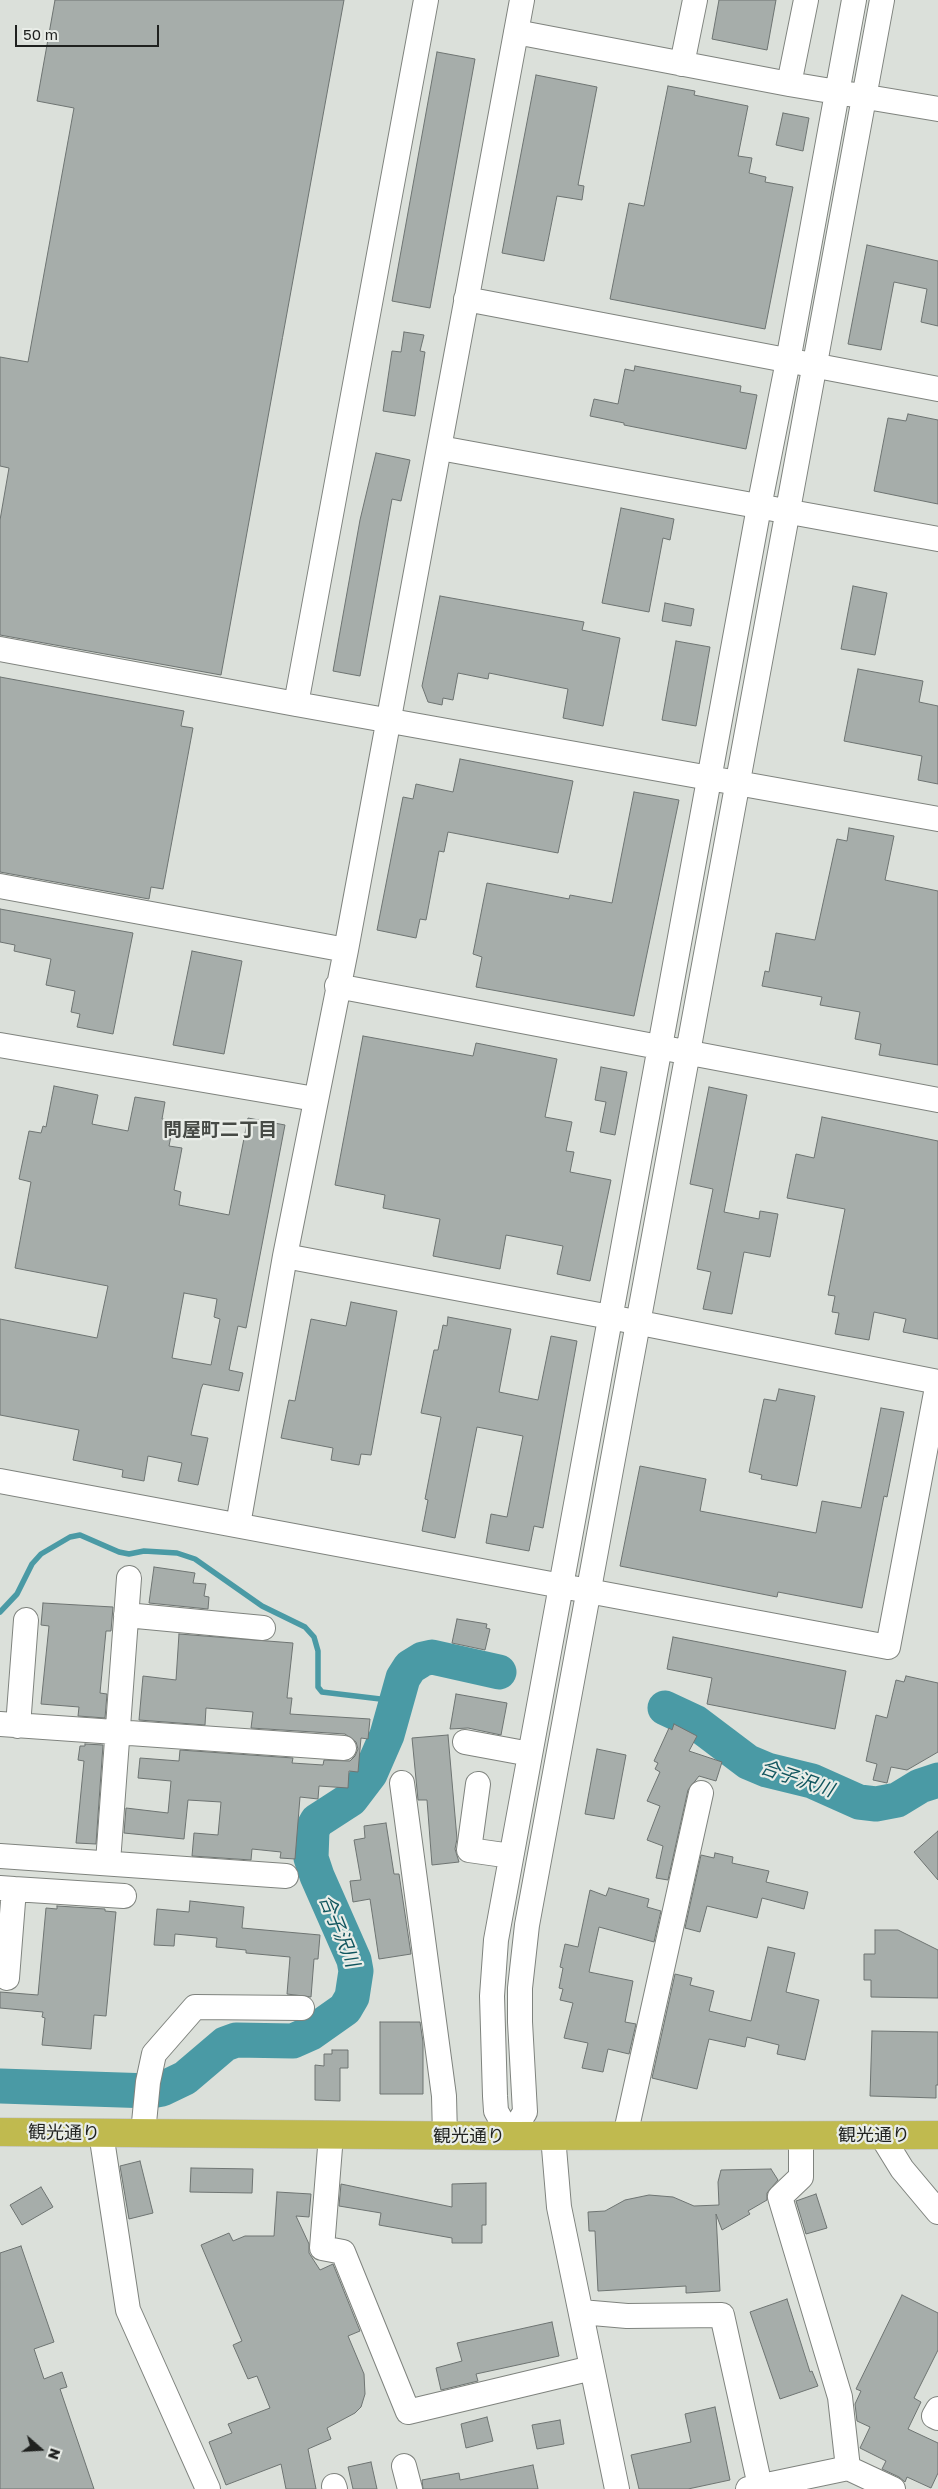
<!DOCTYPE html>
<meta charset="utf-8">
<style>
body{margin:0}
#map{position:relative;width:938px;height:2489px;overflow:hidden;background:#dbe0da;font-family:"Golos Text",sans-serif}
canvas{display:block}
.north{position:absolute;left:15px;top:2424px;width:50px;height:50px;-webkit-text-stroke:4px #e9ede8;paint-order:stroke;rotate:109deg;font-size:14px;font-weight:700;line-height:20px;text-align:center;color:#1f211f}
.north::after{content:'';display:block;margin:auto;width:18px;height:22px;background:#1f211f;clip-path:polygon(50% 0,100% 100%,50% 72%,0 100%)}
.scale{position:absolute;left:15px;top:25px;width:144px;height:22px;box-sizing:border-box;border:2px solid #1f211f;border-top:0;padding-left:6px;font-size:15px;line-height:18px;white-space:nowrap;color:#1f211f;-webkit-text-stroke:4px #e9ede8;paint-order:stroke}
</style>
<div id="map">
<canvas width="938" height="2489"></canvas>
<div class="north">N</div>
<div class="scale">50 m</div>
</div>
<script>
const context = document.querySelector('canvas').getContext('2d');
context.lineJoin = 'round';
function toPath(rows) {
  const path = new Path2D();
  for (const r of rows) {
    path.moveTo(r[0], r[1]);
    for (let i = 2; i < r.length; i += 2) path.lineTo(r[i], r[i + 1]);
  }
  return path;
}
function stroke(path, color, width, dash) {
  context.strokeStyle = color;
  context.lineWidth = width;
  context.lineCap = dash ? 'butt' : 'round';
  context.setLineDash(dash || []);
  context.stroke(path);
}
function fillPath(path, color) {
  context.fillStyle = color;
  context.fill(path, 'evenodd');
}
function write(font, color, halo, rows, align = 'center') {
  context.font = font + ' "Golos Text","Noto Sans JP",sans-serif';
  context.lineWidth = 4.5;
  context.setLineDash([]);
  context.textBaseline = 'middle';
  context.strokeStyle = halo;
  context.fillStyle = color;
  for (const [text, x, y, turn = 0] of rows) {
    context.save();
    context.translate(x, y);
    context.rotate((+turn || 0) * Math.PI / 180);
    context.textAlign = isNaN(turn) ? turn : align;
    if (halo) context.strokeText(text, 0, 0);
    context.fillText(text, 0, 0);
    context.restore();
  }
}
stroke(toPath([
 [0,1612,17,1594,32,1564,41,1554,70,1537,80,1535,119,1552,129,1554,144,1551,177,1553,195,1559,262,1606,305,1627,314,1637,318,1651,318,1687,322,1692,397,1701]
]), '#4a9aa5', 5.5);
stroke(toPath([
 [665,1708,695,1722,748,1762,767,1770,812,1781,859,1802,876,1804,897,1800,920,1786,938,1780],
 [0,2086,151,2091,162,2089,185,2078,225,2044,236,2040,293,2041,311,2033,345,2009,352,1997,356,1971,354,1960,317,1876,311,1858,312,1830,317,1821,351,1799,370,1774,387,1735,403,1678,410,1667,423,1659,432,1657,499,1672]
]), '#4a9aa5', 35);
const building = toPath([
 [55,0,344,0,221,675,0,635,0,520,9,468,0,466,0,357,28,362,74,108,37,101,55,0],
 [719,0,776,0,767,50,712,39,719,0],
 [437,52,475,59,430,308,392,301,437,52],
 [536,75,597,87,578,185,584,186,582,200,557,196,544,261,502,253,536,75],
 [668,86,695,91,694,95,748,106,738,156,752,158,749,173,766,177,765,182,793,187,765,329,610,299,629,203,644,206,668,86],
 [783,113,809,118,803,151,776,145,783,113],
 [867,245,938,261,938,326,921,322,927,289,894,282,881,350,848,344,867,245],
 [404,332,424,335,420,351,425,352,415,416,383,411,392,351,401,352,404,332],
 [635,366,741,386,740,392,757,395,746,449,624,425,624,423,590,416,594,399,618,404,625,369,634,371,635,366],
 [908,414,938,420,938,504,874,491,888,418,906,421,908,414],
 [376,453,410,460,401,501,392,499,360,676,333,671,360,520,376,453],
 [621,508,674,519,670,540,663,538,649,612,602,603,621,508],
 [853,586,887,593,875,655,841,649,853,586],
 [440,596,584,622,582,630,620,638,603,726,563,718,568,689,489,673,488,679,458,673,453,700,443,698,442,705,428,702,422,686,440,596],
 [665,603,694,609,691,626,662,621,665,603],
 [676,641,710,647,696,726,662,720,676,641],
 [858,669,923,681,919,702,938,706,938,784,918,780,922,756,844,741,858,669],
 [0,677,184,711,181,726,193,728,163,889,151,887,149,899,0,872,0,677],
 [460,759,573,781,558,853,448,832,444,852,439,851,426,920,420,919,416,938,377,930,403,797,413,799,416,784,453,792,460,759],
 [634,792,679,800,634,1016,476,987,482,957,473,954,487,883,569,899,570,895,612,903,634,792],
 [849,828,894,836,885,880,938,891,938,1065,879,1055,881,1044,855,1039,860,1012,820,1005,822,997,762,986,765,971,769,972,776,933,815,940,837,839,847,841,849,828],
 [0,909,133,933,113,1034,77,1027,80,1014,71,1012,75,991,46,985,51,959,14,951,15,945,0,942,0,909],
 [192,951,242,961,224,1054,173,1045,192,951],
 [363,1036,473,1056,476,1043,557,1059,545,1117,572,1122,566,1151,574,1152,570,1172,611,1180,590,1281,557,1274,563,1246,506,1235,500,1269,433,1256,440,1219,383,1208,385,1195,335,1185,363,1036],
 [601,1067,627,1072,615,1135,600,1132,606,1102,595,1100,601,1067],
 [54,1086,98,1095,92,1124,128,1131,135,1097,165,1102,162,1119,174,1121,169,1146,182,1148,174,1190,181,1192,179,1205,229,1215,248,1118,285,1125,246,1328,238,1326,229,1370,243,1373,239,1391,203,1384,201,1389,191,1435,208,1438,198,1485,178,1481,182,1463,148,1456,144,1481,122,1477,123,1470,73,1460,79,1430,0,1415,0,1319,97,1338,108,1286,15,1268,31,1182,19,1179,29,1131,41,1133,43,1126,46,1127,54,1086],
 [184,1293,217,1299,214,1317,220,1319,211,1365,172,1358,184,1293],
 [709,1087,747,1095,724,1212,759,1219,760,1211,778,1214,770,1257,744,1252,732,1314,703,1309,711,1272,697,1269,713,1189,690,1184,709,1087],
 [822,1117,938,1141,938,1339,903,1332,906,1319,874,1312,869,1340,835,1334,839,1313,832,1312,835,1296,828,1295,845,1209,787,1198,796,1154,814,1158,822,1117],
 [351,1302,397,1311,371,1455,361,1454,359,1465,331,1460,333,1448,281,1438,289,1400,295,1401,311,1319,346,1326,351,1302],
 [448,1317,511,1329,499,1392,538,1400,551,1336,577,1341,543,1528,534,1526,529,1551,486,1543,491,1514,507,1517,523,1436,477,1427,455,1538,422,1531,428,1500,425,1499,441,1417,421,1413,434,1350,438,1350,443,1325,447,1326,448,1317],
 [779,1389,815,1396,797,1486,761,1479,762,1475,749,1472,764,1399,776,1401,779,1389],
 [881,1408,904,1412,887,1497,884,1496,862,1608,778,1592,777,1597,620,1566,640,1466,706,1479,700,1511,816,1533,822,1501,861,1508,881,1408],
 [154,1567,195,1573,193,1583,206,1584,204,1596,209,1597,208,1609,149,1603,154,1567],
 [43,1603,113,1607,111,1631,106,1631,100,1693,107,1694,105,1718,78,1716,79,1707,41,1704,49,1626,41,1625,43,1603],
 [457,1619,487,1624,486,1628,490,1629,485,1650,452,1643,457,1619],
 [179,1634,293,1643,287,1698,292,1698,290,1714,370,1719,368,1739,361,1738,358,1772,349,1771,348,1788,319,1786,318,1799,300,1797,295,1859,280,1858,281,1852,252,1849,251,1860,192,1856,194,1833,218,1835,221,1802,188,1800,184,1839,124,1833,126,1808,168,1813,171,1781,138,1778,140,1758,179,1761,180,1750,293,1758,292,1763,323,1765,324,1760,350,1761,355,1756,358,1749,356,1742,345,1734,251,1728,253,1712,206,1708,205,1725,139,1720,143,1676,176,1680,179,1634],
 [673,1637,846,1671,835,1729,707,1704,712,1678,667,1669,673,1637],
 [906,1676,938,1683,938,1752,907,1770,891,1767,887,1783,873,1780,877,1764,866,1761,876,1715,887,1718,896,1680,904,1682,906,1676],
 [456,1694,507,1703,501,1735,468,1728,450,1729,456,1694],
 [674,1724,697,1736,689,1751,722,1762,716,1781,699,1776,688,1790,668,1880,656,1878,663,1846,647,1840,660,1806,647,1801,660,1772,655,1769,658,1763,654,1761,669,1728,672,1730,674,1724],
 [448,1735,457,1839,455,1849,459,1862,432,1865,427,1800,418,1800,412,1738,448,1735],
 [85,1744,103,1745,96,1844,76,1843,84,1761,78,1760,80,1746,85,1746,85,1744],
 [597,1749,626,1755,614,1819,585,1814,597,1749],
 [386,1823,394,1874,399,1874,411,1954,379,1959,370,1899,353,1902,350,1881,361,1880,354,1840,365,1838,364,1826,386,1823],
 [938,1831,938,1880,914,1852,938,1831],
 [715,1853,733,1857,732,1863,769,1871,766,1882,808,1892,804,1909,762,1898,757,1918,707,1906,700,1932,685,1928,701,1855,714,1858,715,1853],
 [609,1888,649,1899,647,1907,661,1911,654,1942,599,1927,589,1972,633,1981,625,2022,636,2024,629,2054,608,2049,603,2072,582,2068,588,2043,564,2038,573,2003,560,2000,563,1989,559,1988,563,1968,560,1967,565,1944,578,1947,590,1890,606,1896,609,1888],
 [190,1901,244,1907,242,1928,320,1935,318,1959,314,1959,311,1997,287,1994,290,1957,246,1953,246,1950,216,1947,217,1938,175,1934,174,1946,154,1945,157,1909,189,1912,190,1901],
 [57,1906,105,1909,105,1911,116,1912,106,2016,94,2015,91,2049,42,2045,45,2018,42,2017,43,2012,0,2008,0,1992,38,1995,46,1908,57,1909,57,1906],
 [875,1930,898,1930,938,1950,938,1998,871,1997,871,1980,864,1980,864,1954,875,1954,875,1930],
 [768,1947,795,1953,786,1992,819,2000,805,2060,777,2054,779,2045,747,2037,745,2047,709,2039,697,2089,652,2078,675,1974,692,1978,690,1985,714,1991,709,2011,751,2021,768,1947],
 [380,2022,420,2022,423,2042,423,2094,380,2094,380,2022],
 [872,2031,938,2032,938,2085,936,2085,936,2098,870,2096,872,2031],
 [332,2050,348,2050,348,2068,340,2068,340,2101,315,2100,315,2065,324,2066,324,2054,332,2054,332,2050],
 [140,2161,153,2213,129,2219,120,2166,140,2161],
 [191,2168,253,2169,252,2193,190,2192,191,2168],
 [771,2169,778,2180,767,2193,767,2200,748,2211,750,2214,722,2230,716,2214,720,2291,686,2293,686,2286,598,2291,595,2231,589,2231,588,2212,605,2211,625,2200,649,2195,673,2197,694,2206,719,2205,718,2182,721,2170,771,2169],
 [486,2183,486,2225,482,2225,482,2243,452,2243,452,2238,379,2225,381,2213,339,2206,341,2184,452,2207,452,2184,486,2183],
 [41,2187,53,2207,22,2225,10,2205,41,2187],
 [277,2192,311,2194,309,2217,296,2216,309,2244,309,2253,320,2270,333,2264,360,2331,348,2336,364,2374,365,2394,361,2407,355,2413,327,2428,331,2439,308,2449,316,2489,286,2489,281,2464,226,2485,209,2442,232,2433,228,2424,270,2408,257,2376,248,2379,233,2345,242,2341,201,2245,229,2233,233,2241,245,2236,274,2236,277,2192],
 [816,2194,827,2228,806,2234,796,2201,816,2194],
 [21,2246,54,2342,34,2349,44,2379,62,2372,67,2387,60,2389,94,2489,0,2489,0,2253,21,2246],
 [902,2295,938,2313,938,2350,914,2398,921,2402,908,2429,938,2443,938,2473,931,2488,907,2477,905,2482,899,2477,882,2469,886,2461,860,2448,870,2427,857,2421,855,2404,861,2391,856,2389,902,2295],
 [787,2299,810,2372,812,2371,818,2386,780,2399,750,2312,787,2299],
 [552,2322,559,2356,476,2374,478,2381,441,2390,436,2368,462,2361,457,2343,552,2322],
 [715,2407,730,2480,688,2489,639,2489,631,2455,691,2442,685,2414,715,2407],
 [487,2417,493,2441,466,2448,461,2424,487,2417],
 [560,2420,564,2444,537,2449,532,2425,560,2420],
 [371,2462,377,2489,353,2489,348,2467,371,2462],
 [533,2465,538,2489,423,2489,422,2480,459,2473,460,2480,533,2465]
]);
fillPath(building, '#a6adaa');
stroke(building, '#6e7472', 1);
const minor = toPath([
 [426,0,296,704,938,819],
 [854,0,788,361,759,507,496,1940,492,1996,495,2096,496,2111,510,2136,525,2112,520,2022,520,1988,527,1925,882,0],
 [516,32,789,84,938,109],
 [682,64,695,0],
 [789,84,806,0],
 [466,299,938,389],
 [440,448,938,539],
 [0,649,296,704],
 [0,886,346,950],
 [337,986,938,1100],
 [0,1045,315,1099],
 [285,1256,610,1317,938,1382],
 [0,1481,888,1647,938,1382],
 [238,1525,285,1256,346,950,522,0],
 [126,1615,263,1628],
 [0,1724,344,1748],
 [18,1726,26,1620],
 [465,1742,530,1754],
 [402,1783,444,2096,445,2136],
 [478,1784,469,1850,511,1856],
 [0,1856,286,1876],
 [108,1862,129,1578],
 [0,1888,14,1889,7,1978],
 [14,1889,124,1896],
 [101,2133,128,2310,208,2489],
 [143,2133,148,2082,154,2054,195,2007,302,2008],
 [801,2134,801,2177,780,2197,840,2397,848,2468],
 [331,2135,322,2248,343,2252,408,2412,592,2368],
 [881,2135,902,2169,938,2212],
 [553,2136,559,2207,617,2489],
 [625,2136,701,1793],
 [581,2312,627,2316,722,2315,760,2486],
 [938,2409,934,2416,938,2418],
 [404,2466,410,2489],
 [334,2486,335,2489],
 [748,2489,848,2468,893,2489]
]);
const highway = toPath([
 [0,2132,510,2136,938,2135]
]);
stroke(minor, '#7f837e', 26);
stroke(highway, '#bcbcbc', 29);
stroke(minor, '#fff', 24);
stroke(highway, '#c0ba4f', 28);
write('18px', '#1f211f', '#e9ede8', [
 ["観光通り",64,2133,1],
 ["観光通り",874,2135],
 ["観光通り",469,2136]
]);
write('bold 19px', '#464a45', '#e9ede8', [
 ["問屋町二丁目",220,1130]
]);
write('italic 19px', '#10555e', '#e9ede8', [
 ["合子沢川",797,1779,19],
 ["合子沢川",339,1931,68]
]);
</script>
